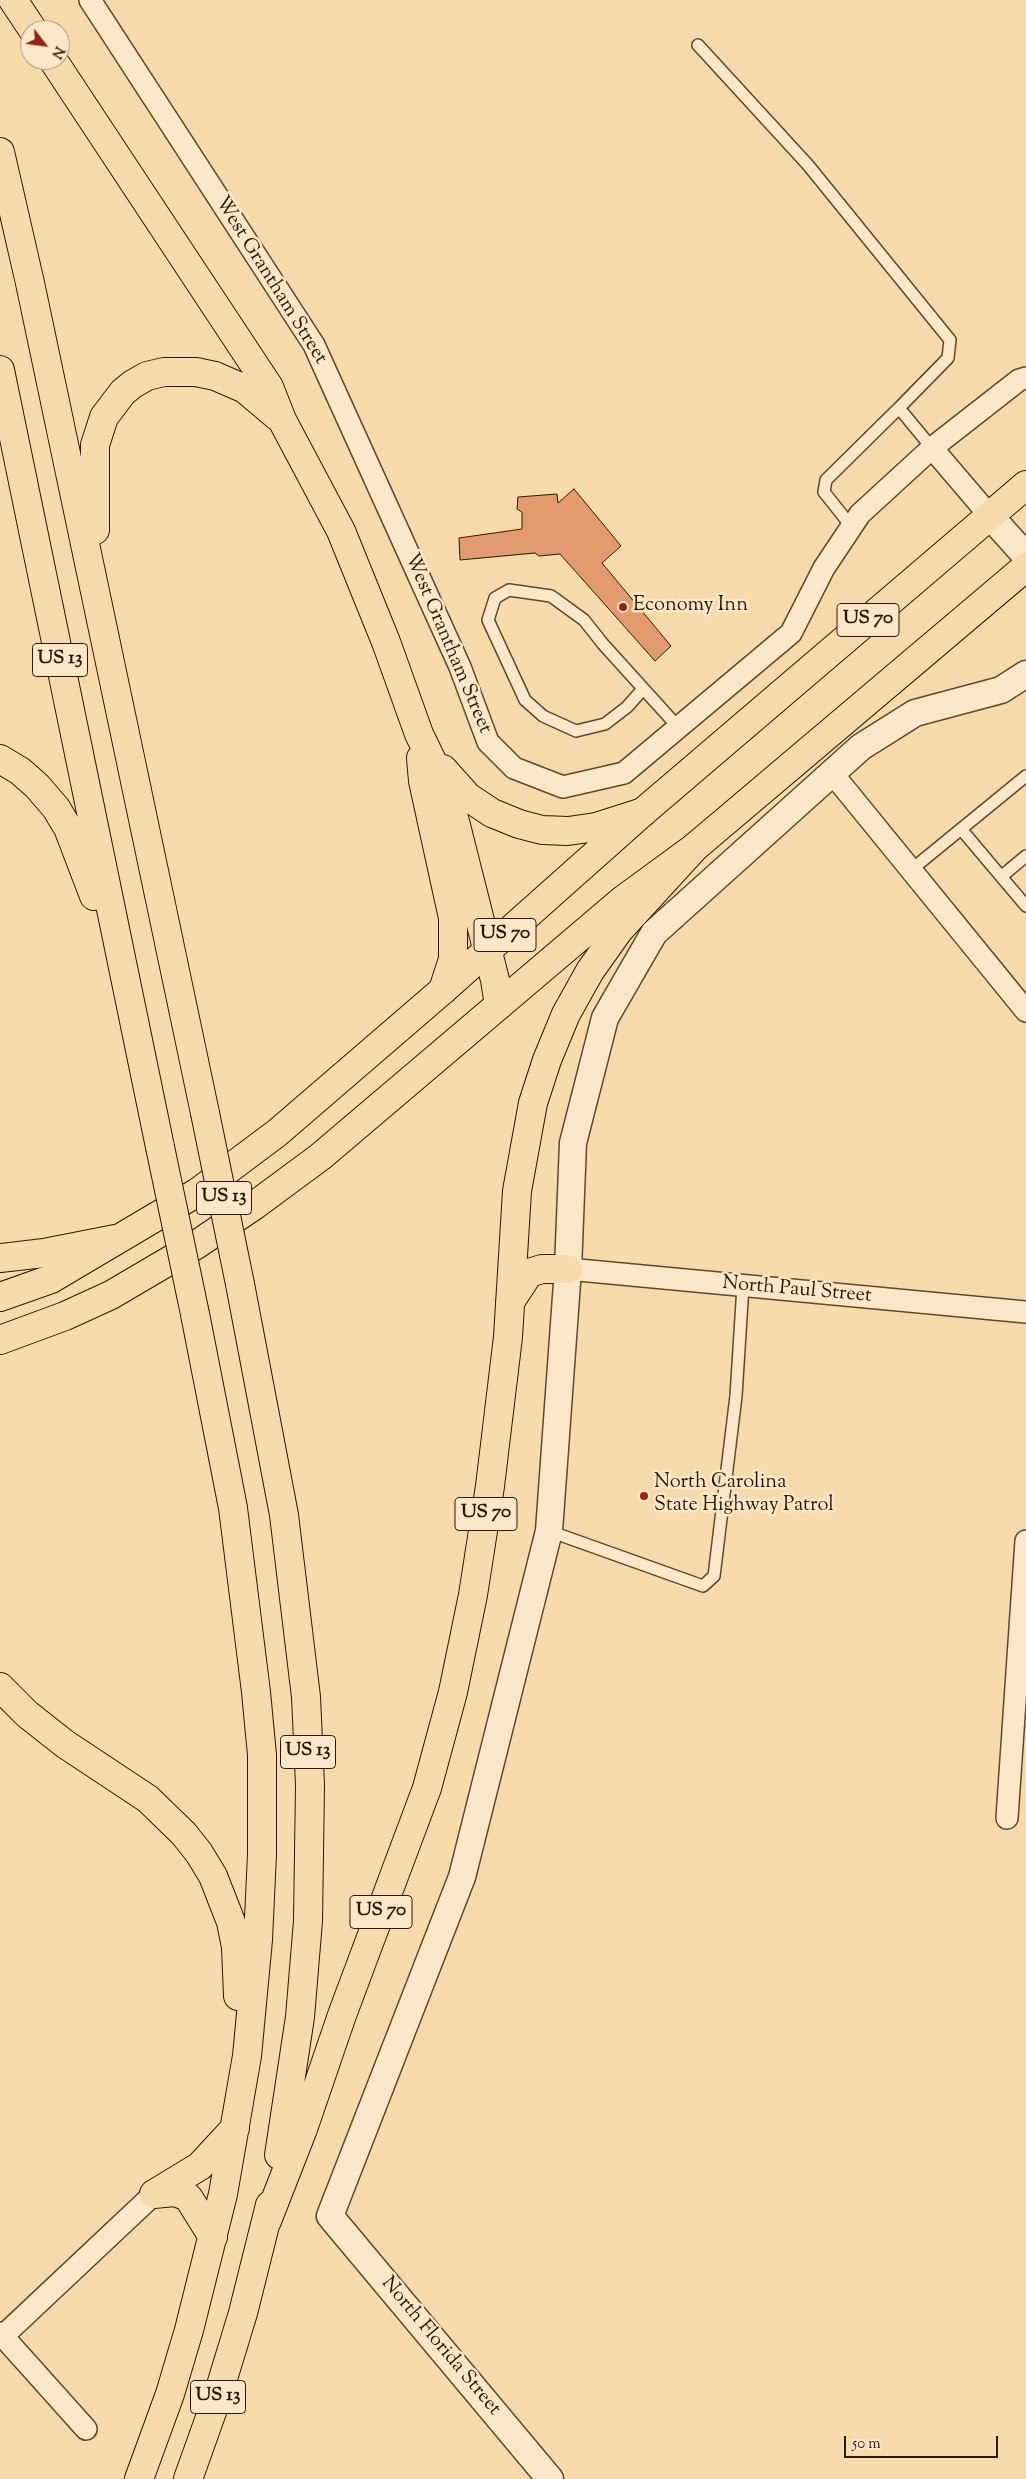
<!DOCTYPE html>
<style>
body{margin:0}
#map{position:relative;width:1026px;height:2479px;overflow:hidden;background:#f7daab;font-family:"Sorts Mill Goudy",serif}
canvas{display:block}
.north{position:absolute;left:20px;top:20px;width:50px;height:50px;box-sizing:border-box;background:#fae7c8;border:1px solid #a69478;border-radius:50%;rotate:120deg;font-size:14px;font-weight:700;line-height:20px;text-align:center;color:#291801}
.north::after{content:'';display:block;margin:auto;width:18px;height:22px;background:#8f2418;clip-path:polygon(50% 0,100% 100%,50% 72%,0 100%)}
.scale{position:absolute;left:844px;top:2436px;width:154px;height:22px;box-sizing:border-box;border:2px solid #291801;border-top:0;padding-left:6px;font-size:15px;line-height:18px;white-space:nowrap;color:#291801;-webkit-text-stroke:4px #fae7c8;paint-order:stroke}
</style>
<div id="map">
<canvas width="1026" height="2479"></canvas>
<div class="north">N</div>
<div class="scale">50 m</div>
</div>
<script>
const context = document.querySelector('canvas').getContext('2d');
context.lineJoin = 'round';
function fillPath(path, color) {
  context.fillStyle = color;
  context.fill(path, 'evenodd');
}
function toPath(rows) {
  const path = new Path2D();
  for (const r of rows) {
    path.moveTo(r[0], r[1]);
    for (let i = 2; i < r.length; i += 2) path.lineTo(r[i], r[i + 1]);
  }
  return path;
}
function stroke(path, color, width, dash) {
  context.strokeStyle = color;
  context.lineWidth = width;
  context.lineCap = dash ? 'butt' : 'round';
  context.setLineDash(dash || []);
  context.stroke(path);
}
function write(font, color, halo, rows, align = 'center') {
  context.font = font + ' "Sorts Mill Goudy",serif';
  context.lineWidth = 5;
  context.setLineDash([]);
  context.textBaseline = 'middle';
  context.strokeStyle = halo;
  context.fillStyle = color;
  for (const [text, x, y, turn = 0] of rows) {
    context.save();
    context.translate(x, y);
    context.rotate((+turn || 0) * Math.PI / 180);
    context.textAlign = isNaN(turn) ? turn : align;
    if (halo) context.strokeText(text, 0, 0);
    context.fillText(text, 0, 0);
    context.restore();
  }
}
const building = toPath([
 [574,489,621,546,602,563,671,646,655,661,560,554,539,556,535,553,460,560,459,538,522,529,522,512,517,509,518,497,557,494,558,503,574,489]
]);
fillPath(building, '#e29a6e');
stroke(building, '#291801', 1);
const service = toPath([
 [698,45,808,165,950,340,948,358,899,408,932,448],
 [851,526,824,492,826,480,899,408],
 [643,689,627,707,605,724,576,731,543,716,525,700,488,620,495,598,509,590,551,596,584,620,603,644,678,727],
 [961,829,1026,906],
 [911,870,1026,776],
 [1002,876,1026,856],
 [549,1531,703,1586,714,1576,736,1396,743,1286]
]);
const minor = toPath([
 [90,0,314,345,460,667,488,742,514,768,563,787,624,773,791,633,824,568,860,514,932,448,1019,380,1026,378],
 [932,448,990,516],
 [832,773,1026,1011],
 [568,1269,1026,1312],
 [1007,1818,1026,1541],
 [0,2333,86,2429],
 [3,2336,154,2194]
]);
const tertiary = toPath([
 [990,516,1026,556],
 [550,2479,330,2216,462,1877,549,1531,568,1269,573,1143,605,1018,654,933,861,747,915,713,1001,690,1026,674]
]);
const primary = toPath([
 [0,1297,51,1279,159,1215,198,1192,277,1133,443,990,643,812,1026,485],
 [0,1340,65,1316,111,1295,196,1245,255,1205,320,1157,624,899,695,847,1026,567]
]);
const motorway = toPath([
 [13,0,33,30],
 [53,60,269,387,282,420,341,531,386,642,419,734,448,794,495,980,499,1005],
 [0,152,30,283,205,1113],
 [0,370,160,1147],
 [95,530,95,445,104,417,123,392,133,384,147,376,164,372,196,372,215,376,245,389,277,416],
 [421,758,423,781,453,918,453,959,443,990],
 [0,759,20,771,37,786,56,808,68,828,94,896],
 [443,769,468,797,492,813,519,824,542,830,568,831,596,827,643,812],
 [0,1258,44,1253,115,1239],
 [240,1284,284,1515,306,1697,310,1785,308,1921,300,2017,279,2155],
 [510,1302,529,1273,542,1269,568,1269],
 [0,1687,27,1714,65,1744,148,1799,184,1834,199,1853,213,1876,231,1922,236,1947,238,1996],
 [154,2194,200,2166,235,2128],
 [154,2194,175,2192,188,2197,213,2237],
 [267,2221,303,2129,342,2015,427,1788,453,1692,473,1595,490,1486,508,1337,517,1191,533,1103,547,1060,566,1014,590,971,619,930,695,847],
 [139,2479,170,2394,189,2330,223,2194,247,2056,258,1940,262,1854,262,1755,256,1692,233,1508,195,1314],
 [188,2479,218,2395,243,2313,270,2205]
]);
stroke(service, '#5c482c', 14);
stroke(minor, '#5c482c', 24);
stroke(tertiary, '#5c482c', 29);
stroke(primary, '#291801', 30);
stroke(motorway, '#291801', 30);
stroke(service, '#fae7c8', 11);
stroke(minor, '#fae7c8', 21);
stroke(tertiary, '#fae7c8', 26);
stroke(primary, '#f7daab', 28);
stroke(motorway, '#f7daab', 28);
const motorwayBridge = toPath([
 [205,1113,240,1284],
 [160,1147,195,1314]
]);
stroke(motorwayBridge, '#291801', 30, []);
stroke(motorwayBridge, '#f7daab', 28);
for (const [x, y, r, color] of [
 [623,607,5,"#8f2418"],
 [644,1496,5,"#8f2418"]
]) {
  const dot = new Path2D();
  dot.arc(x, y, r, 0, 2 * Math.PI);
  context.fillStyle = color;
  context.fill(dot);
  stroke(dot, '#fae7c8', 2);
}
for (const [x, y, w] of [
 [868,620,62],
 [60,660,55],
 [505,935,62],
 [224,1198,55],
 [486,1514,62],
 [308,1752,55],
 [381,1912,62],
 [218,2397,55]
]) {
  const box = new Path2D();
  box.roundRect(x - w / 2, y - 16.5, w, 33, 4);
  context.fillStyle = '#fae7c8';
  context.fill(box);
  stroke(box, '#291801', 1);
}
write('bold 19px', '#291801', null, [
 ["US 70",868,620],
 ["US 13",60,660],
 ["US 70",505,935],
 ["US 13",224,1198],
 ["US 70",486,1514],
 ["US 13",308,1752],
 ["US 70",381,1912],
 ["US 13",218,2397]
]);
write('20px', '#291801', '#fae7c8', [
 ["West Grantham Street",270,281,58],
 ["West Grantham Street",447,644,67],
 ["North Paul Street",797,1291,5],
 ["North Florida Street",440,2347,50]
]);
write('20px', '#291801', '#fae7c8', [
 ["Economy Inn",633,607],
 ["North Carolina",654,1484],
 ["State Highway Patrol",654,1507]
], 'left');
</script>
